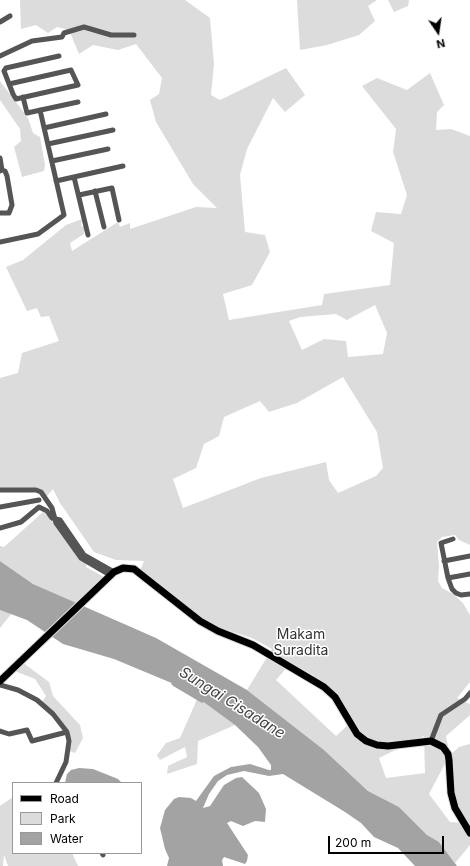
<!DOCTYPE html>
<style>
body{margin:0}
#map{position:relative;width:470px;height:866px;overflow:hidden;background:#fff;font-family:Inter,sans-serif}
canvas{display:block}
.legend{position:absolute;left:12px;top:782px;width:130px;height:72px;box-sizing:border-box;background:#fff;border:1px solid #999;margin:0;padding:5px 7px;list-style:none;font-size:12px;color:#000}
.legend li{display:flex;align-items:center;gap:8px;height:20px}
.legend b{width:20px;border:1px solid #999}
.north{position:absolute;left:418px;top:12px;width:40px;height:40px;-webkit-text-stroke:3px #fff;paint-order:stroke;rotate:167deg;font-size:11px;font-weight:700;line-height:16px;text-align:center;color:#000}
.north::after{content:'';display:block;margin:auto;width:14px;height:18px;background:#000;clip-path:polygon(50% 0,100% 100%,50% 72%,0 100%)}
.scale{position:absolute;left:328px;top:836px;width:116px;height:18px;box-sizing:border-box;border:2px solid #000;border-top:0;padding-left:5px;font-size:12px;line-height:14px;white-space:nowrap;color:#000;-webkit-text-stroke:3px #fff;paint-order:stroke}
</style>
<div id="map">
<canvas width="470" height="866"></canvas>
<ul class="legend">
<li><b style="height:5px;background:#000"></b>Road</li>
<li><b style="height:11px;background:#dcdcdc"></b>Park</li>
<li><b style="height:11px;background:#a3a3a3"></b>Water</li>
</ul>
<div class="north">N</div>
<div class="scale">200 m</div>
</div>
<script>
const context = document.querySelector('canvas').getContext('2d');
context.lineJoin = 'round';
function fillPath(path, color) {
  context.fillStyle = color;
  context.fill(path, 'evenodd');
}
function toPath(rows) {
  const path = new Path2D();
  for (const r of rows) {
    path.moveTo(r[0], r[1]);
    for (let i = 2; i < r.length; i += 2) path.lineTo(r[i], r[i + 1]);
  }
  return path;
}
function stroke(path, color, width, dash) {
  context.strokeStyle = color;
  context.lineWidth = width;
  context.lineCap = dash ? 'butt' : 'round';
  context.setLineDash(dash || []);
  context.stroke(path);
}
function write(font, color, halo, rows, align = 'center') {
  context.font = font + ' Inter,sans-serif';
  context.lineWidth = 3;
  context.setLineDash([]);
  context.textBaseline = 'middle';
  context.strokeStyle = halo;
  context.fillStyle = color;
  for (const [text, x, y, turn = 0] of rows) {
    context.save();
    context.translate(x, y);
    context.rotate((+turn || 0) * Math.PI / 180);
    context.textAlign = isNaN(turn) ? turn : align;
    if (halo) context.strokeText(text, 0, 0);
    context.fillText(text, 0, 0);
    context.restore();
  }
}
fillPath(toPath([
 [20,0,185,0,210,18,214,64,211,95,220,100,286,68,305,95,285,112,273,98,247,149,240,175,245,232,265,235,270,252,252,285,223,294,229,320,322,305,324,294,390,285,394,243,371,231,376,212,401,214,407,195,393,152,396,129,362,86,377,78,407,90,430,73,444,105,437,112,436,130,451,129,470,136,470,545,459,540,455,535,442,537,437,542,439,566,438,581,442,588,453,594,463,603,470,615,470,682,457,698,470,704,470,715,446,736,450,755,459,747,470,744,470,845,455,863,439,842,427,835,399,807,368,791,324,750,247,690,272,649,252,638,193,619,139,574,144,561,116,560,94,552,60,503,53,489,47,496,39,491,0,492,0,378,18,373,22,353,59,341,49,316,41,317,37,308,27,311,6,267,23,260,66,225,82,219,81,226,84,227,84,234,70,243,72,251,118,222,120,227,130,223,130,229,196,207,217,208,193,184,156,122,150,100,159,94,162,78,136,44,118,50,93,45,79,54,69,30,57,27,48,33,36,25,21,29],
 [375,305,387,333,383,354,348,357,346,341,324,339,302,350,289,321,300,317,336,314,347,320],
 [343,377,377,432,383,468,376,476,338,493,329,480,326,462,261,478,183,508,173,479,196,468,204,444,219,436,224,417,260,401,269,412,297,403],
 [291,663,313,675,332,696,349,724,336,736,276,680],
 [424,736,425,773,386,778,379,758],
 [449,756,451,785,464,823,450,822,429,794],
 [297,0,377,0,368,6,375,21,359,35,327,45,300,50],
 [388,0,409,0,408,6,394,12],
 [0,81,28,118,33,133,40,137,45,165,44,171,22,177,14,147,21,141,20,129,0,100],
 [43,512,52,520,76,554,87,564,86,567,104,577,79,605,33,584,0,561,0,546,4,547],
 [0,610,12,613,0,628],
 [18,659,49,682,53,696,80,725,83,738,75,753,66,750,70,732,41,704,46,696,35,679,12,670],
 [198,697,235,725,198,741,197,764,167,774,168,766,187,757,185,747,160,760,157,755,166,743,180,738],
 [13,797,13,853,72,853,78,866,8,866,4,855,3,866,0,866,0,806]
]), '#dcdcdc');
fillPath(toPath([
 [0,561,33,584,156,638,247,690,324,750,368,791,399,807,427,835,439,842,457,866,415,866,398,848,374,837,361,823,345,812,283,774,269,776,244,771,227,775,218,781,209,794,203,808,210,806,224,785,236,778,242,777,259,793,266,809,265,822,255,821,243,826,231,821,227,823,248,855,247,861,245,864,224,857,222,860,223,866,167,866,169,858,165,849,160,828,165,810,174,799,179,797,191,798,196,801,214,776,231,767,250,764,269,770,271,770,271,765,258,747,235,725,186,689,114,659,63,644,27,620,0,610],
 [79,768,93,769,118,779,122,783,65,783,67,774,71,770]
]), '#a3a3a3');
stroke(toPath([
 [175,683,202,699]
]), '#a3a3a3', 7);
const major = toPath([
 [0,681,114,572,123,568,134,569,200,621,218,631,253,645,324,687,335,697,357,734,366,741,377,745,388,746,431,741,443,747,448,754,449,760,451,793,455,808,470,833]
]);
stroke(major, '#dbdbdb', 9);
stroke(toPath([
 [0,22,10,16],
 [0,56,32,41,62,37,64,33,84,27,111,35,134,35],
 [9,84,71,70,78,85,16,99,13,94,4,71,6,68,59,56],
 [23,97,27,113,78,102],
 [44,128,106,114],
 [48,144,113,130],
 [0,158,2,170,0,171],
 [52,161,108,149],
 [74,177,88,235],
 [56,181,123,166],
 [95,191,104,227],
 [79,195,112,188,119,220],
 [0,213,9,213,12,205,7,176,5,171,2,170],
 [0,242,38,234,64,215,40,110],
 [0,490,36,490,41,492,52,508,56,523,81,558,110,575],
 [0,507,39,500],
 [0,528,21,522,39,507,47,511,52,518,60,520,84,555,114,572],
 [453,539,441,543,448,578,452,589,456,593,461,595,470,594],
 [444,561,470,556],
 [448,578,470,574],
 [0,685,18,690,37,700,53,714,67,732,69,741,66,762,56,783],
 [0,731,9,734,27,730,32,741,67,732],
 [431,741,441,715,465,699,470,693],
 [102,853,103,855]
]), '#555', 5);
stroke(major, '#000', 7);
write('14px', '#333', '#fff', [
 ["Makam",301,635],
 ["Suradita",301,651]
]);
write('italic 15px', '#444', '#fff', [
 ["Sungai Cisadane",232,703,32]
]);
</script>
